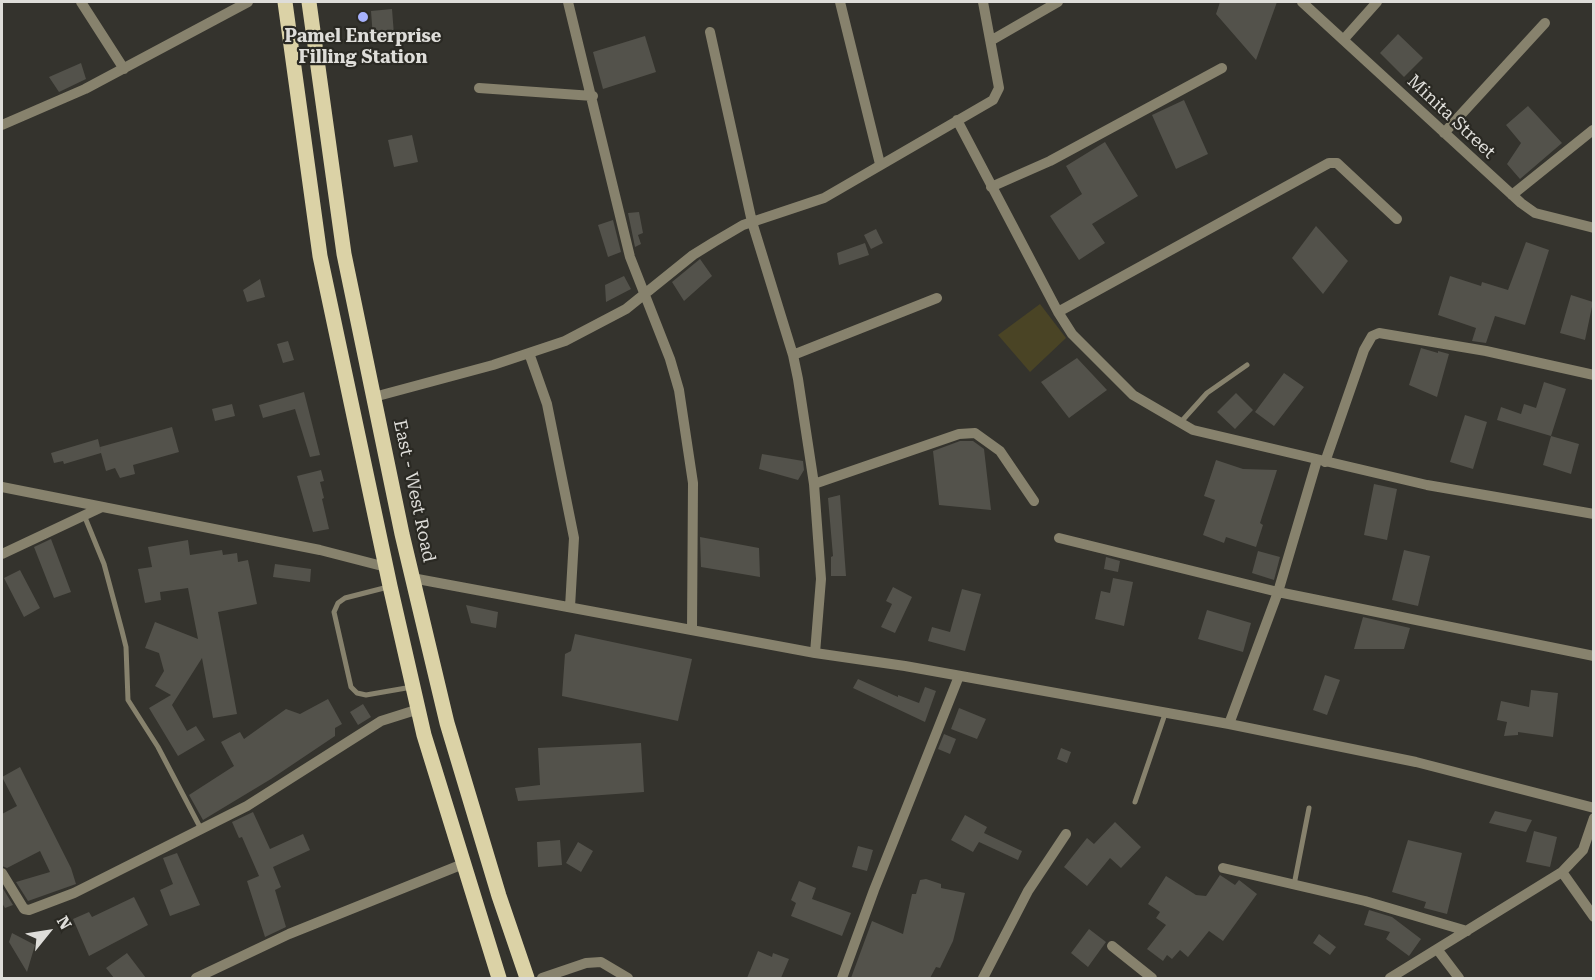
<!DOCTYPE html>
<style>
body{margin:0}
#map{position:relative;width:1595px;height:980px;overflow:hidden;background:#34332d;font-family:"Roboto Serif",serif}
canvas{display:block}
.frame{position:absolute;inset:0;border:3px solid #deddd9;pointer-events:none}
.north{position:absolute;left:18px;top:902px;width:60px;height:60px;-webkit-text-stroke:4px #2a2923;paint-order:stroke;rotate:60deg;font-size:16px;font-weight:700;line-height:24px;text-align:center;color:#deddd9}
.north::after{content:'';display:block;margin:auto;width:21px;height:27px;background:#deddd9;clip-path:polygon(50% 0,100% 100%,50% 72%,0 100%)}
</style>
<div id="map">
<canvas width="1595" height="980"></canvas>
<div class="frame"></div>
<div class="north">N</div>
</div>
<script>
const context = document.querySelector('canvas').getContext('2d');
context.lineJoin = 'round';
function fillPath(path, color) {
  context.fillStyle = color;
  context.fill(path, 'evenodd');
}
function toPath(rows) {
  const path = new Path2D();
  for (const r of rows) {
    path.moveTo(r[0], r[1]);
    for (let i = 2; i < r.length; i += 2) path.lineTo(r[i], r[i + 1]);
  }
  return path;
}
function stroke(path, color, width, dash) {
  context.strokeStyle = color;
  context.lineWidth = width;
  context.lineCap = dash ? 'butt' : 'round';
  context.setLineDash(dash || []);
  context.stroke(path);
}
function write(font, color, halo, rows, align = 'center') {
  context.font = font + ' "Roboto Serif",serif';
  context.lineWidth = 4.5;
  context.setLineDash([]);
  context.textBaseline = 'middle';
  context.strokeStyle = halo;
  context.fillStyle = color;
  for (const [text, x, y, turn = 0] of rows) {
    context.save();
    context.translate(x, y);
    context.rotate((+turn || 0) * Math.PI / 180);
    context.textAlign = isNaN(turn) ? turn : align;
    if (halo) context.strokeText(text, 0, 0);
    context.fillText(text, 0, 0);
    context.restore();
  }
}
fillPath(toPath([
 [1040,304,1066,338,1030,372,998,335]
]), '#4a4425');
fillPath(toPath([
 [1220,2,1277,2,1256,60,1216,14],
 [392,9,394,35,373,38,371,11],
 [1398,34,1423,58,1404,77,1380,53],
 [645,36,656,72,603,89,593,52],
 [81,63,86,79,59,92,49,77],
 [1184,100,1208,154,1176,169,1152,115],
 [1528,106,1562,143,1520,179,1507,164,1521,143,1506,125],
 [412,135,418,162,394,167,388,140],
 [1105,142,1138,196,1092,224,1105,243,1079,260,1050,216,1082,194,1066,166],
 [639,212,643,233,638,235,641,244,635,247,628,213],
 [613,220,621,252,608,257,598,225],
 [1316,226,1348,261,1323,294,1292,258],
 [876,229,883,243,871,249,864,235],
 [1526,242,1549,250,1525,325,1495,316,1486,343,1472,341,1476,328,1438,315,1450,276,1481,286,1482,282,1508,290],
 [865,243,869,255,839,265,837,253],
 [700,259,712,276,684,301,672,282],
 [624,276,631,289,606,302,605,285],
 [260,279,265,297,247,302,243,290],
 [1571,295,1593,302,1585,340,1560,333],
 [288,341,294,360,283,363,277,344],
 [1421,348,1438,353,1438,351,1449,354,1437,397,1409,385],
 [1077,358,1107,390,1069,418,1041,382],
 [1284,373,1304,387,1274,426,1255,412],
 [1544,382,1566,389,1551,436,1497,420,1501,407,1521,414,1524,404,1536,408],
 [304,392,320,455,310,457,295,409,263,418,259,405],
 [1236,393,1253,410,1235,429,1217,412],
 [232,404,235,416,215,421,212,409],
 [1465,415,1487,422,1473,469,1450,462],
 [172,427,179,452,133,465,135,474,120,478,115,468,106,471,101,453,64,464,63,461,54,463,51,453,98,439,101,452,100,447],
 [1551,436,1579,444,1571,474,1543,465],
 [960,441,973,441,984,449,991,510,939,505,933,451],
 [762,454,803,461,804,470,798,480,759,469],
 [1216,460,1243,469,1277,470,1260,523,1263,525,1256,547,1226,537,1224,543,1203,535,1215,500,1204,496],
 [321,470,324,481,320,482,324,498,322,499,329,529,313,532,297,476],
 [1374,484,1397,489,1387,540,1364,535],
 [840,495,846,576,831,576,831,557,833,556,828,498],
 [700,537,759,548,760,577,701,567],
 [51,539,71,592,54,598,34,547],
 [188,540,190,555,222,550,223,555,237,553,238,562,248,560,257,604,218,612,237,714,213,718,202,658,172,705,187,731,196,726,205,740,178,756,149,708,171,695,155,686,164,671,159,653,145,648,155,622,198,639,188,588,160,592,161,600,145,603,138,569,152,567,148,547],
 [1404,550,1430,556,1418,606,1392,600],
 [1258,551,1280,557,1274,580,1252,573],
 [1106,557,1120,561,1118,572,1104,569],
 [275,564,311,569,310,582,273,577],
 [20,570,40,608,24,617,4,578],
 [1113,578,1133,582,1124,626,1095,619,1101,591,1110,593],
 [893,587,912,597,895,633,881,627,892,604,886,601],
 [962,589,981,594,965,651,928,641,932,627,950,632],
 [466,605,498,612,496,628,471,623],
 [1207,610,1251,623,1243,652,1198,639],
 [1363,617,1410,628,1404,649,1354,649],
 [575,634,692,659,678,721,562,696,565,654,571,651],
 [1325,675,1340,680,1327,715,1313,710],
 [858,679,898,697,898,695,919,703,925,687,936,691,925,722,853,688],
 [1531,690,1558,693,1553,737,1518,732,1518,735,1504,736,1507,722,1497,720,1501,701,1529,707],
 [328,699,342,724,335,728,335,736,271,779,203,820,189,795,234,766,221,742,240,732,244,739,286,709,300,714],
 [363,704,371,717,358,725,350,712],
 [959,708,986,719,977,739,951,729],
 [944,734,956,739,950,754,938,749],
 [641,743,644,792,518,801,515,788,540,785,538,748],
 [1061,748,1071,752,1067,763,1057,759],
 [20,767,71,868,76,884,28,901,16,882,50,872,40,851,7,868,2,866,2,814,17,806,2,777],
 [1495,811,1532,820,1526,832,1489,823],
 [253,812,270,849,303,834,310,850,273,867,281,887,275,890,286,927,265,937,247,881,259,876,242,837,239,838,232,822],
 [965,815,987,827,984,833,1022,851,1018,860,979,842,973,852,951,840],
 [1115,822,1141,847,1121,868,1110,858,1087,886,1064,867,1087,838,1094,844],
 [1534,831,1557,837,1550,867,1526,862],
 [560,840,562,865,538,867,537,842],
 [1408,840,1462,853,1447,914,1424,908,1426,902,1392,892],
 [578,842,593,851,581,872,566,863],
 [858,846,873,850,867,871,852,867],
 [177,853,200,905,170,916,160,890,173,884,163,858],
 [1220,875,1235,885,1239,880,1257,894,1223,941,1209,931,1188,957,1180,950,1172,959,1167,955,1163,961,1147,949,1166,925,1156,918,1160,912,1148,904,1166,876,1196,895,1206,896],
 [926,879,941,884,941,888,965,893,953,941,940,968,936,967,930,978,851,978,872,921,903,934,912,894,916,894,920,880],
 [799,881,816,888,812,899,851,913,842,936,791,916,796,903,791,900],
 [2,887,13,905,5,908,2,903],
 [134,897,148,925,89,956,73,919,89,912,92,917],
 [1369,910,1392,917,1421,939,1409,956,1386,939,1390,932,1364,925],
 [1089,929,1106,942,1088,967,1071,953],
 [12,933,35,945,27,972,9,942],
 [1319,934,1336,947,1330,955,1313,943],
 [758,951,772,957,773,953,789,959,781,978,747,978],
 [127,953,146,978,114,978,106,968]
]), '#53524b');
stroke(toPath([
 [1180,423,1207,393,1247,365],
 [84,515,104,564,122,631,126,647,128,700,158,747,201,829],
 [388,587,345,598,338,603,334,612,351,687,357,693,366,695,412,687],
 [1135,802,1165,714],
 [1294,885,1309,808]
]), '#87826d', 5);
stroke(toPath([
 [81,2,124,69],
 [568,2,630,257,670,359,679,390,693,483,692,630],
 [840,2,880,164],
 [1302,2,1521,203,1535,213,1594,228],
 [710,32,752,222,793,355,798,379,814,484,821,579,815,653],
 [1344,39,1377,2],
 [992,40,1058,2],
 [479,88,593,96],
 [957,120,1058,312,1072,334,1133,395,1193,430,1427,485,1594,514],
 [2,125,85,89,248,2],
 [1444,133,1545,23],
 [991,187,1050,161,1222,68],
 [1512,195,1593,130],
 [1058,312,1329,163,1337,163,1397,219],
 [529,353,547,404,574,538,570,607],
 [793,355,937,298],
 [374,397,493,365,565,341,626,309,693,255,714,242,743,225,824,198,993,100,999,88,983,2],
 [1325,462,1364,350,1372,336,1379,333,1486,351,1594,375],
 [814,484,959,434,975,433,1000,451,1034,501],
 [2,487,320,550,386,567],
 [1059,538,1278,592,1594,656],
 [2,554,102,507],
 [412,578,815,653,905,666,1229,724,1416,762,1594,808],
 [1229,724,1278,592,1317,460],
 [1223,868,1365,901,1467,931],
 [1562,872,1594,917],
 [2,873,24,909,29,910,74,893,247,806,381,721,419,709],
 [1112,946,1152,978],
 [1437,949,1459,978],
 [196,978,289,934,463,864],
 [542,978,586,963,601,962,628,978],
 [842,978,874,890,959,676],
 [983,978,1028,891,1066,834],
 [1390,978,1562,872,1583,850,1594,818]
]), '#87826d', 10);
stroke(toPath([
 [285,2,320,256,390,586,424,735,499,978],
 [309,2,344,254,402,534,447,723,499,896,527,978]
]), '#dbd2a6', 15);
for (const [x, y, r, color] of [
 [363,17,6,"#a6b1fc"]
]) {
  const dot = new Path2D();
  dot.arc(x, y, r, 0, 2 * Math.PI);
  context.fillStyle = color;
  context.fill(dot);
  stroke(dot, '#2a2923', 2);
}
write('bold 18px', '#deddd9', '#2a2923', [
 ["Pamel Enterprise",363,37],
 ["Filling Station",363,58]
]);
write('18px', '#deddd9', '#2a2923', [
 ["Minita Street",1451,117,43],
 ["East - West Road",414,491,78]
]);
</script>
